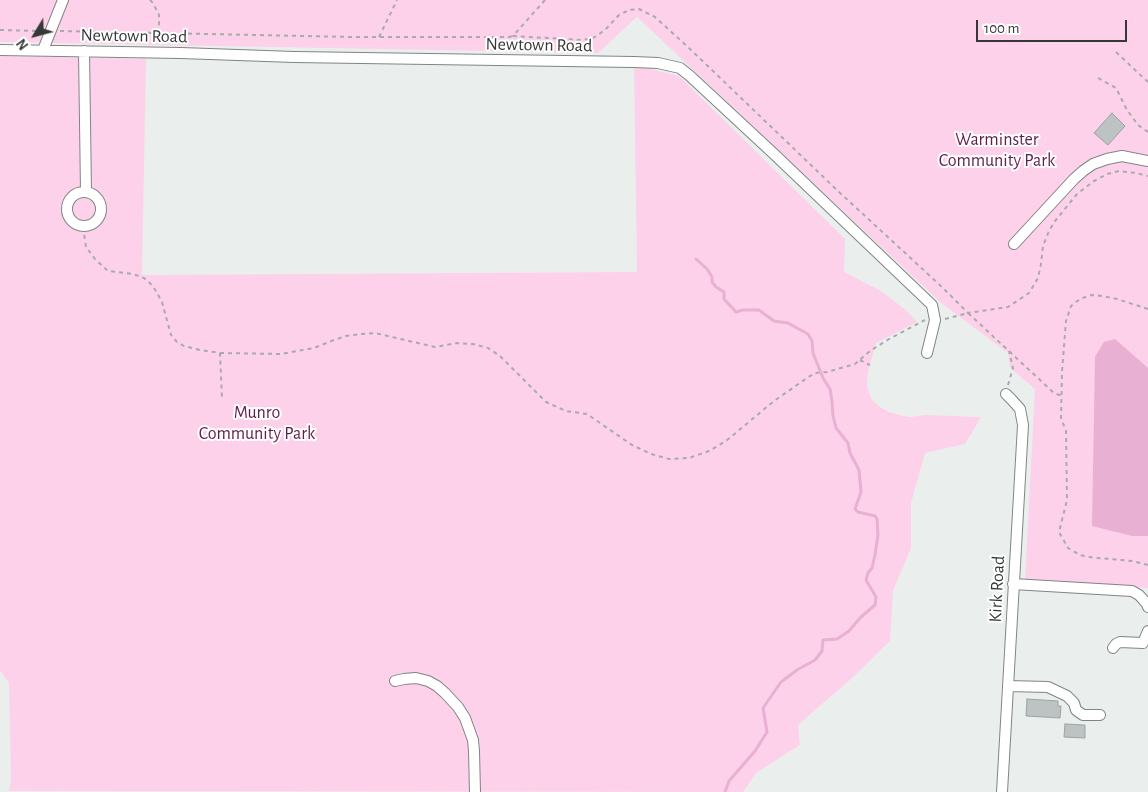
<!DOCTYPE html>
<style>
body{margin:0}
#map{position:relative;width:1148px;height:792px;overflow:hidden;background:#eaefee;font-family:"Alegreya Sans",sans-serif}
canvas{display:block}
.north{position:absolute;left:10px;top:10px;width:50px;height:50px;-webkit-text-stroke:4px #fff;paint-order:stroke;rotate:233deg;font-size:14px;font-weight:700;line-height:20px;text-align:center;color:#363838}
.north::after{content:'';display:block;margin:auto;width:18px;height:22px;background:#363838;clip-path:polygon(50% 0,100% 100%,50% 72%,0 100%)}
.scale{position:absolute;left:976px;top:20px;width:151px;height:22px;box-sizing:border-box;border:2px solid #363838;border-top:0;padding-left:6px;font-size:15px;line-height:18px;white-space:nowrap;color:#363838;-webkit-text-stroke:4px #fff;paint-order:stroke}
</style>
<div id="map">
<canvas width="1148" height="792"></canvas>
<div class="north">N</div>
<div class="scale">100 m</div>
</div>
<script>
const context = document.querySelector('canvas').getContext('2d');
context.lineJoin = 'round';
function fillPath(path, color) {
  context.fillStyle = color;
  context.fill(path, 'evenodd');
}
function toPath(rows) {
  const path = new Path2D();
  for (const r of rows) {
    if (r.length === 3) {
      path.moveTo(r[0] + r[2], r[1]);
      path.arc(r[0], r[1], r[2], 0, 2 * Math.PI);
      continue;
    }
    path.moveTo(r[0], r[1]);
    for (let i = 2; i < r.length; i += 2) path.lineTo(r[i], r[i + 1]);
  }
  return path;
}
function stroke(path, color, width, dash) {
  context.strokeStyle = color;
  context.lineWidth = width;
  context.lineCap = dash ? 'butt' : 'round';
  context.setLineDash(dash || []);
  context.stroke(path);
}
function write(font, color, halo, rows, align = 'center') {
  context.font = font + ' "Alegreya Sans",sans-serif';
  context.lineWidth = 4;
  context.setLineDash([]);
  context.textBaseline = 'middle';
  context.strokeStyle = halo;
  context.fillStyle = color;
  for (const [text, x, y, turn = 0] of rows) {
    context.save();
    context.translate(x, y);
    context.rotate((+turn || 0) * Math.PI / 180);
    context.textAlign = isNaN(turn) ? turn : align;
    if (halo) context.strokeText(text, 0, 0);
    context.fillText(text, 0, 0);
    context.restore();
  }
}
fillPath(toPath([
 [0,0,1148,0,1148,588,1025,580,1035,389,1010,368,1008,353,941,303,637,17,598,53,0,42],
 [0,56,146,59,142,275,637,272,634,65,679,76,845,239,844,272,881,291,907,311,917,322,876,343,868,372,867,385,869,393,872,400,880,407,889,412,903,416,911,417,926,415,981,417,965,444,925,453,911,503,911,548,893,591,890,641,852,678,798,725,800,745,756,773,743,792,9,791,11,779,9,683,0,671]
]), '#fed1eb');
fillPath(toPath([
 [1115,339,1148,368,1148,536,1132,536,1092,526,1095,357,1104,342]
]), '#e8b0d2');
stroke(toPath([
 [696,259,707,269,712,277,712,282,716,287,724,292,724,299,736,312,743,310,759,310,774,321,788,323,808,334,812,341,813,353,823,378,830,389,832,401,833,416,836,428,848,443,850,453,859,470,861,492,855,509,858,512,875,516,877,519,878,535,875,555,872,568,868,573,866,580,876,597,875,605,860,618,849,631,837,639,823,640,822,651,815,660,797,670,781,682,763,708,767,732,755,751,729,781,725,792]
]), '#e8b0d2', 3);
const building = toPath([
 [1112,113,1125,126,1108,145,1094,133,1112,113],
 [1027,699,1058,701,1058,706,1061,706,1060,718,1026,716,1027,699],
 [1065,724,1085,725,1085,738,1064,737,1065,724]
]);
fillPath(building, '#bdc2c2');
stroke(building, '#9da2a2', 1);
const minor = toPath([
 [0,50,181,53,294,57,634,62,658,63,680,68,690,76,774,154,932,305,935,320,927,353],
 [43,50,63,0],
 [84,51,86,192],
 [84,209,17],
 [1014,244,1074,179,1083,171,1093,164,1107,159,1122,156,1148,161],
 [1013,584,1132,591,1139,595,1147,604,1148,607],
 [1113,648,1116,644,1120,642,1143,643,1148,631],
 [395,681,404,679,416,678,428,681,437,686,445,693,458,707,465,718,473,740,474,751,475,792],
 [1008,686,1048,687,1067,696,1074,703,1076,710,1083,715,1100,715],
 [1002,792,1023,425,1020,409,1012,400,1006,394]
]);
stroke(minor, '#808584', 12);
stroke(toPath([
 [150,0,153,3,159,15,159,32],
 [545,0,513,36,581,40,593,38,605,30,619,15,629,10,639,9,655,17,689,48,839,192,942,287,968,313,1008,307,1029,293,1038,278,1041,264,1043,246,1049,231,1055,221,1077,194,1094,181,1107,174,1119,171,1136,173,1148,176],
 [0,30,40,31],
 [60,31,354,37,509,37,513,36],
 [379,37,397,0],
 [1116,52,1148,82],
 [1098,78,1116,88,1127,110,1138,125,1148,132],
 [83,227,86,247,95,259,108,271,133,274,144,278,153,286,162,302,171,335,177,342,184,346,200,350,220,353,222,399],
 [1148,309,1117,299,1103,296,1091,295,1080,299,1071,306,1066,321,1062,372,1061,418,1066,431,1067,500,1059,532,1068,548,1080,555,1095,558,1111,559,1132,561,1148,565],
 [945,319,968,313,1054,393,1062,396],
 [220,353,281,354,314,348,334,340,346,336,362,334,375,333,435,347,457,343,473,344,488,348,500,356,546,402,566,411,587,414,632,445,651,454,669,459,689,458,709,451,726,441,774,401,807,378,815,373,827,372,855,364,870,351,889,339,925,320],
 [860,360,870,365],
 [1008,385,1013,368,1009,351]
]), '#a7abaa', 2, [4, 4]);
stroke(minor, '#fff', 10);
write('18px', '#363838', '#fff', [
 ["Newtown Road",134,36,1],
 ["Newtown Road",539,45,1],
 ["Kirk Road",997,589,-87]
]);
write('18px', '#601f4b', '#fff', [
 ["Warminster",997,140],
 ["Community Park",997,161],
 ["Munro",257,413],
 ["Community Park",257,434]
]);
</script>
